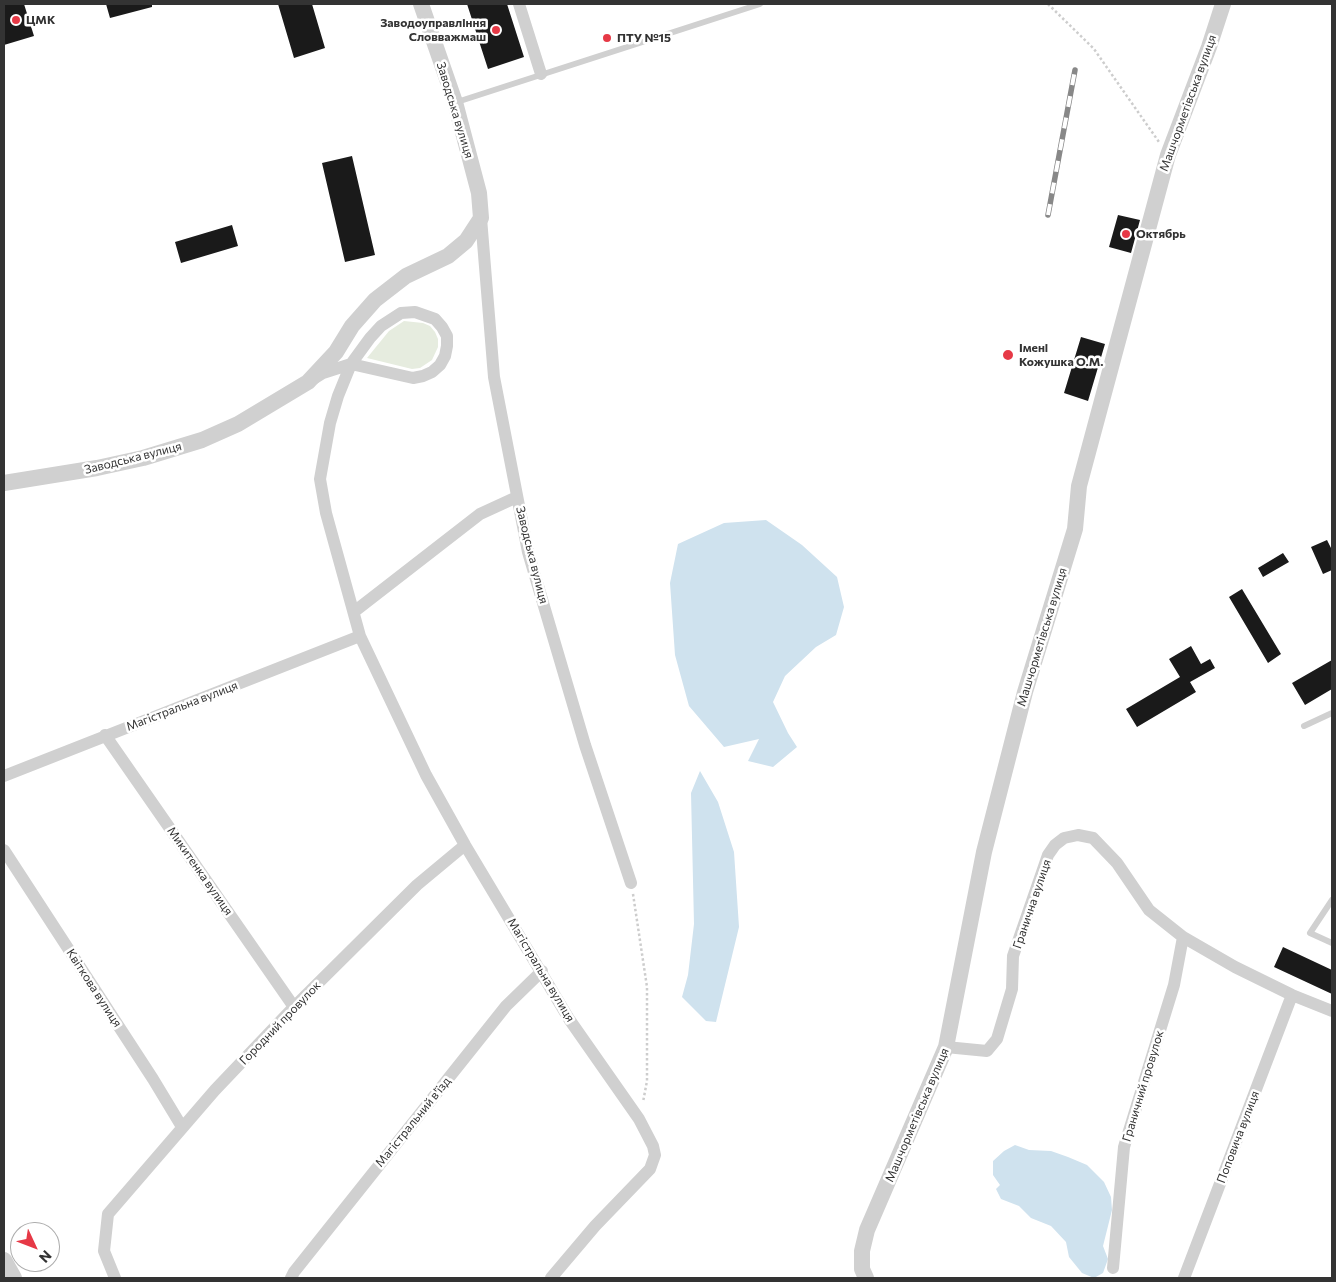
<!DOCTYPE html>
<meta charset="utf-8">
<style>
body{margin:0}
#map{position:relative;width:1336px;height:1282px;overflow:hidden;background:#fff;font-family:Commissioner,sans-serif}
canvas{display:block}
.frame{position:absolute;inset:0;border:5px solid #333;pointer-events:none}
.north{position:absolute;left:10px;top:1222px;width:50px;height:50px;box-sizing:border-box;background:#fff;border:1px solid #adadad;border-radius:50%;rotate:133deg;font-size:14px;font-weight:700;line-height:20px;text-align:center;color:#333}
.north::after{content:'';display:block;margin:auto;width:18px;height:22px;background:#e63946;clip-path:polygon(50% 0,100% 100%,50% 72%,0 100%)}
</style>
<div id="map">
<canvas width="1336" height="1282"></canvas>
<div class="frame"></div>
<div class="north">N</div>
</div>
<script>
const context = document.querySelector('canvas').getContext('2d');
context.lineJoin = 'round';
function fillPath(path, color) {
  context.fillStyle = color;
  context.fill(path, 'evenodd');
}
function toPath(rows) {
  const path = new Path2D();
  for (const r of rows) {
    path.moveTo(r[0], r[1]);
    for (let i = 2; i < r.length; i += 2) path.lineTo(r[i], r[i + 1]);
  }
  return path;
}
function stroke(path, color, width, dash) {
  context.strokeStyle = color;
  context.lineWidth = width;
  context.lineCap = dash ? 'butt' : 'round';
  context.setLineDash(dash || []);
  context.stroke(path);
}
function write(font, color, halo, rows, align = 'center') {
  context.font = font + ' Commissioner,sans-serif';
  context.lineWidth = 5;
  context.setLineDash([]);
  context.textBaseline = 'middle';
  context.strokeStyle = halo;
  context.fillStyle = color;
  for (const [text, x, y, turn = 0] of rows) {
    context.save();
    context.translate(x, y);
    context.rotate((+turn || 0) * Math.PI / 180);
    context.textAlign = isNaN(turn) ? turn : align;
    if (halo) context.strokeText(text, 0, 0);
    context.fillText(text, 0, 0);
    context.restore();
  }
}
fillPath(toPath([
 [404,321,423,323,430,326,435,332,438,339,438,347,432,360,420,368,412,369,367,358,389,331]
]), '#e6ecdf');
fillPath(toPath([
 [766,520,802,545,837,577,844,607,836,635,816,647,785,676,773,702,788,733,797,747,773,767,748,761,759,739,724,747,689,706,675,655,670,583,678,544,724,523],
 [700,771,718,802,734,852,739,927,716,1022,706,1021,682,997,688,975,694,924,691,793],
 [1015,1145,1029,1150,1051,1151,1068,1157,1087,1165,1104,1182,1111,1197,1112,1210,1103,1246,1108,1259,1103,1273,1094,1278,1082,1273,1069,1257,1066,1242,1051,1226,1031,1218,1019,1206,1001,1199,996,1189,1000,1185,993,1175,993,1161,1004,1151]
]), '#cfe2ee');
fillPath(toPath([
 [4,4,24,4,34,36,4,45],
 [106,4,152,4,152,7,110,18],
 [278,4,312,4,325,48,294,58],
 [467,4,507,4,524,57,488,69],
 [352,156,375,255,345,262,322,163],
 [1118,215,1140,220,1131,253,1109,247],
 [232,225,238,246,181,263,175,242],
 [1081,337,1105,344,1088,401,1064,393],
 [1327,540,1332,550,1332,570,1323,574,1311,547],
 [1283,553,1289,562,1263,577,1258,568],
 [1242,589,1281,654,1268,663,1229,597],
 [1191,646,1201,664,1210,659,1215,668,1190,682,1196,692,1137,727,1126,709,1180,677,1169,659],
 [1332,660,1332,689,1305,705,1292,683],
 [1283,947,1332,970,1332,994,1274,967]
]), '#1a1a1a');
stroke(toPath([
 [1048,4,1094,49,1159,142],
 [633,894,647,987,647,1081,643,1102]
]), '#cdcdcd', 2.5, [2.5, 2.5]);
stroke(toPath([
 [457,102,760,4],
 [1304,726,1332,713],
 [1332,900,1310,933,1332,943]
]), '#d0d0d0', 6);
stroke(toPath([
 [519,4,541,74],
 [481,218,494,377,528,552,585,745,631,883],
 [315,378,323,373,351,364,413,378,423,376,432,372,440,365,445,356,447,346,447,336,442,327,435,319,415,312,401,313,381,326,370,338,351,364,338,396,330,423,320,479,326,513,360,636,426,775,465,845,569,1019,639,1119,653,1146,655,1155,650,1169,595,1226,551,1278],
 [355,611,480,514,517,497],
 [105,735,294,1007],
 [4,776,360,636],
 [4,850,153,1079,182,1127],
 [946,1047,987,1051,997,1039,1012,989,1013,956,1048,855,1055,845,1064,838,1078,835,1093,838,1117,863,1149,910,1183,937,1235,967,1292,995,1332,1011],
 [1113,1268,1124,1147,1174,985,1183,937],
 [115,1278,104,1251,108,1214,215,1090,294,1007,417,885,465,845],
 [291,1278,294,1272,506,1006,542,971],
 [1184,1278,1292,995]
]), '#d0d0d0', 12);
stroke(toPath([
 [4,483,97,468,143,458,202,440,238,424,308,382,336,352,352,326,375,300,406,276,448,256,466,241,481,218,479,193,455,102,421,4],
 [4,1260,14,1278],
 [866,1278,862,1269,862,1251,867,1230,946,1047,984,852,1025,692,1075,529,1079,486,1168,155,1209,47,1223,4]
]), '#d0d0d0', 16);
const rail = toPath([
 [1048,215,1075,70]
]);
stroke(rail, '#888', 5.5);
stroke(rail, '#fff', 4, [11]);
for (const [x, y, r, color] of [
 [16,20,5,"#e63946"],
 [496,30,5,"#e63946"],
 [607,38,5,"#e63946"],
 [1126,234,5,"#e63946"],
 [1008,355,6,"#e63946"]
]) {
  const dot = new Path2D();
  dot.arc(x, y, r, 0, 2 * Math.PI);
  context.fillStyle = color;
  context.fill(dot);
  stroke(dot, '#fff', 2);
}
write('bold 12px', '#333', '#fff', [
 ["ЦМК",26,20],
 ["Заводоуправління",486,23,"right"],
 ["Словважмаш",486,37,"right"],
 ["ПТУ №15",617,38],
 ["Октябрь",1136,234],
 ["Імені",1019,348],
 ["Кожушка О.М.",1019,362]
], 'left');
write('12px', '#333', '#fff', [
 ["Машчорметівська вулиця",1188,103,-70],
 ["Заводська вулиця",455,110,73],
 ["Заводська вулиця",133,458,-14],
 ["Заводська вулиця",532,555,76],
 ["Машчорметівська вулиця",1042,637,-73],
 ["Магістральна вулиця",182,706,-21],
 ["Микитенка вулиця",200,871,55],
 ["Гранична вулиця",1032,904,-71],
 ["Магістральна вулиця",541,970,59],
 ["Квіткова вулиця",94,988,57],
 ["Городний провулок",280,1023,-46],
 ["Граничний провулок",1143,1086,-73],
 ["Машчорметівська вулиця",917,1115,-67],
 ["Магістральний в'їзд",413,1122,-51],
 ["Поповича вулиця",1238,1137,-69]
]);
</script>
